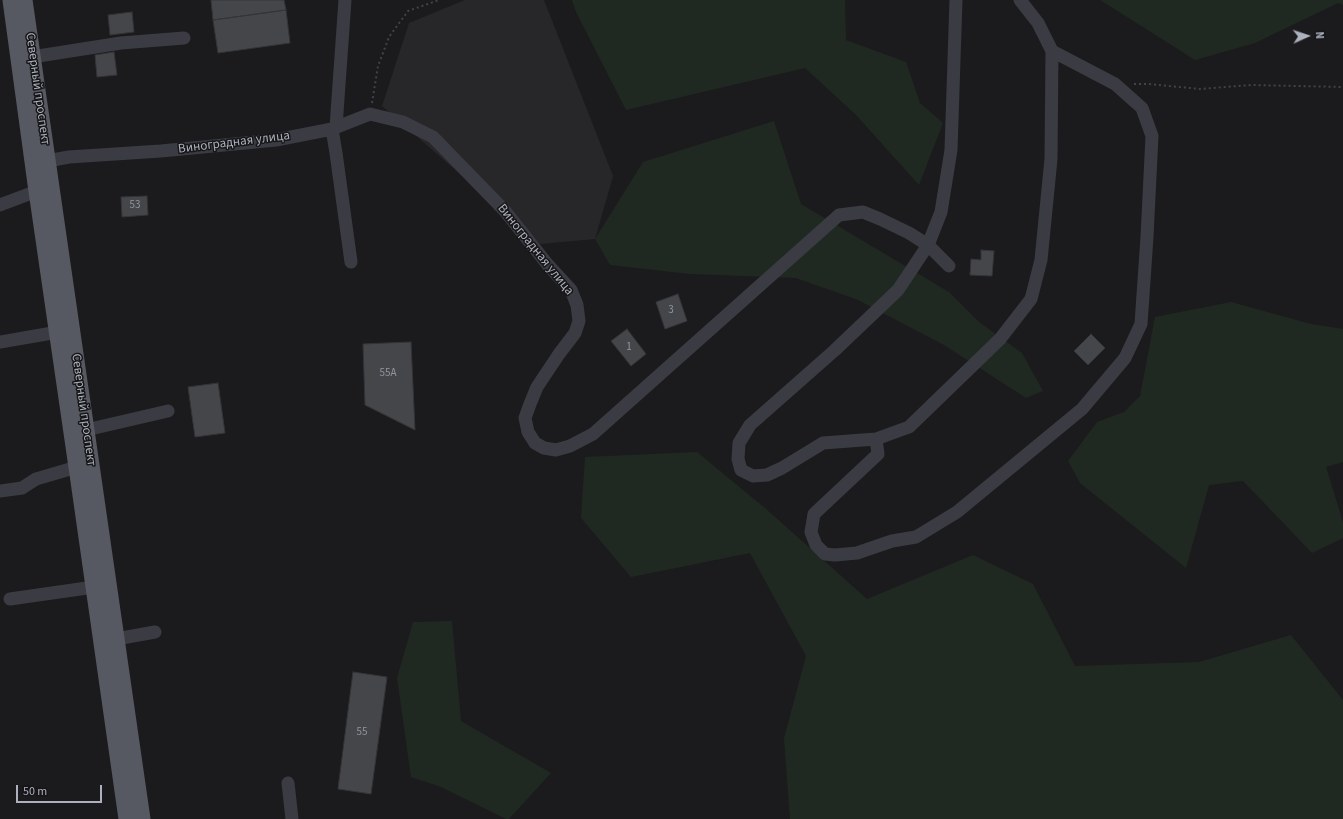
<!DOCTYPE html>
<meta charset="utf-8">
<style>
body{margin:0}
#map{position:relative;width:1343px;height:819px;overflow:hidden;background:#1b1b1d;font-family:"Source Sans 3",sans-serif}
canvas{display:block}
.north{position:absolute;left:1287px;top:16px;width:40px;height:40px;-webkit-text-stroke:3px #161618;paint-order:stroke;rotate:87deg;font-size:11px;font-weight:700;line-height:16px;text-align:center;color:#adb1bd}
.north::after{content:'';display:block;margin:auto;width:14px;height:18px;background:#adb1bd;clip-path:polygon(50% 0,100% 100%,50% 72%,0 100%)}
.scale{position:absolute;left:16px;top:785px;width:86px;height:18px;box-sizing:border-box;border:2px solid #adb1bd;border-top:0;padding-left:5px;font-size:12px;line-height:14px;white-space:nowrap;color:#adb1bd;-webkit-text-stroke:3px #161618;paint-order:stroke}
</style>
<div id="map">
<canvas width="1343" height="819"></canvas>
<div class="north">N</div>
<div class="scale">50 m</div>
</div>
<script>
const context = document.querySelector('canvas').getContext('2d');
context.lineJoin = 'round';
function fillPath(path, color) {
  context.fillStyle = color;
  context.fill(path, 'evenodd');
}
function toPath(rows) {
  const path = new Path2D();
  for (const r of rows) {
    path.moveTo(r[0], r[1]);
    for (let i = 2; i < r.length; i += 2) path.lineTo(r[i], r[i + 1]);
  }
  return path;
}
function stroke(path, color, width, dash) {
  context.strokeStyle = color;
  context.lineWidth = width;
  context.lineCap = dash ? 'butt' : 'round';
  context.setLineDash(dash || []);
  context.stroke(path);
}
function write(font, color, halo, rows, align = 'center') {
  context.font = font + ' "Source Sans 3",sans-serif';
  context.lineWidth = 3;
  context.setLineDash([]);
  context.textBaseline = 'middle';
  context.strokeStyle = halo;
  context.fillStyle = color;
  for (const [text, x, y, turn = 0] of rows) {
    context.save();
    context.translate(x, y);
    context.rotate((+turn || 0) * Math.PI / 180);
    context.textAlign = isNaN(turn) ? turn : align;
    if (halo) context.strokeText(text, 0, 0);
    context.fillText(text, 0, 0);
    context.restore();
  }
}
fillPath(toPath([
 [465,0,544,0,613,176,595,239,540,244,382,106,409,23]
]), '#27272a');
fillPath(toPath([
 [572,0,845,0,846,40,906,62,920,103,943,123,919,185,856,115,805,68,626,110,576,12],
 [1100,0,1343,0,1343,5,1338,3,1255,43,1195,60],
 [774,121,801,204,949,292,979,322,1022,353,1043,391,1026,398,944,345,858,300,796,278,690,274,610,265,595,239,643,162],
 [1231,302,1311,324,1343,329,1343,462,1326,467,1343,522,1343,538,1312,553,1243,481,1209,485,1186,568,1080,483,1068,461,1097,422,1124,412,1140,396,1155,317],
 [697,452,765,508,867,599,973,555,1033,584,1075,666,1199,662,1291,635,1343,700,1343,819,790,819,784,738,806,656,750,553,631,577,581,518,585,457],
 [452,621,461,721,551,773,509,819,506,819,441,787,411,777,397,678,413,622]
]), '#202921');
const building = toPath([
 [211,0,284,0,286,10,213,20,211,0],
 [286,10,290,43,218,53,213,20,286,10],
 [132,12,134,32,110,35,108,15,132,12],
 [114,52,117,75,97,77,95,55,114,52],
 [147,196,148,215,122,217,121,197,147,196],
 [981,250,994,251,992,276,970,275,971,259,981,260,981,250],
 [678,294,687,321,665,329,656,302,678,294],
 [627,329,646,354,631,366,611,341,627,329],
 [1091,334,1105,348,1088,365,1074,351,1091,334],
 [411,342,415,430,365,405,363,344,411,342],
 [218,383,225,433,195,437,188,387,218,383],
 [353,672,387,677,371,794,338,789,353,672]
]);
fillPath(building, '#45464a');
stroke(building, '#353539', 1);
stroke(toPath([
 [1134,84,1149,84,1200,89,1251,85,1343,87],
 [372,103,378,66,389,37,408,11,439,0]
]), '#41434a', 2, [2, 3]);
stroke(toPath([
 [32,57,121,43,184,38],
 [336,127,345,0],
 [332,129,336,153,351,262],
 [47,161,69,157,161,151,276,140,332,129,370,114,403,122,433,137,505,211,548,265,571,290,577,305,579,321,575,333,559,354,537,387,530,404,525,418,528,432,535,443,544,448,556,450,570,446,593,434,839,215,863,212,880,219,909,233,928,245,941,212,951,150,956,0],
 [0,205,37,191],
 [949,266,928,245,898,290,835,350,750,425,739,443,738,459,741,470,753,476,767,475,782,468,823,443,876,439,909,427,1000,339,1031,299,1041,260,1051,159,1052,51,1038,23,1020,0],
 [0,342,58,332],
 [86,430,168,411],
 [876,439,878,454,814,514,811,532,816,545,825,554,835,555,857,553,892,541,916,537,957,512,1082,409,1125,358,1141,324,1147,237,1152,136,1142,108,1115,84,1052,51],
 [0,491,22,488,36,479,77,467],
 [10,599,94,587],
 [116,639,155,632],
 [288,783,292,819]
]), '#3b3c43', 13);
stroke(toPath([
 [11,0,37,191,77,467,127,819],
 [24,0,142,819]
]), '#575962', 17);
write('11px', '#9396a0', null, [
 ["53",135,206],
 ["3",671,311],
 ["1",629,348],
 ["55А",388,374],
 ["55",362,733]
]);
write('13px', '#adb1bd', '#161618', [
 ["Северный проспект",37,89,82],
 ["Виноградная улица",234,143,-7],
 ["Виноградная улица",535,250,51],
 ["Северный проспект",83,410,82]
]);
</script>
